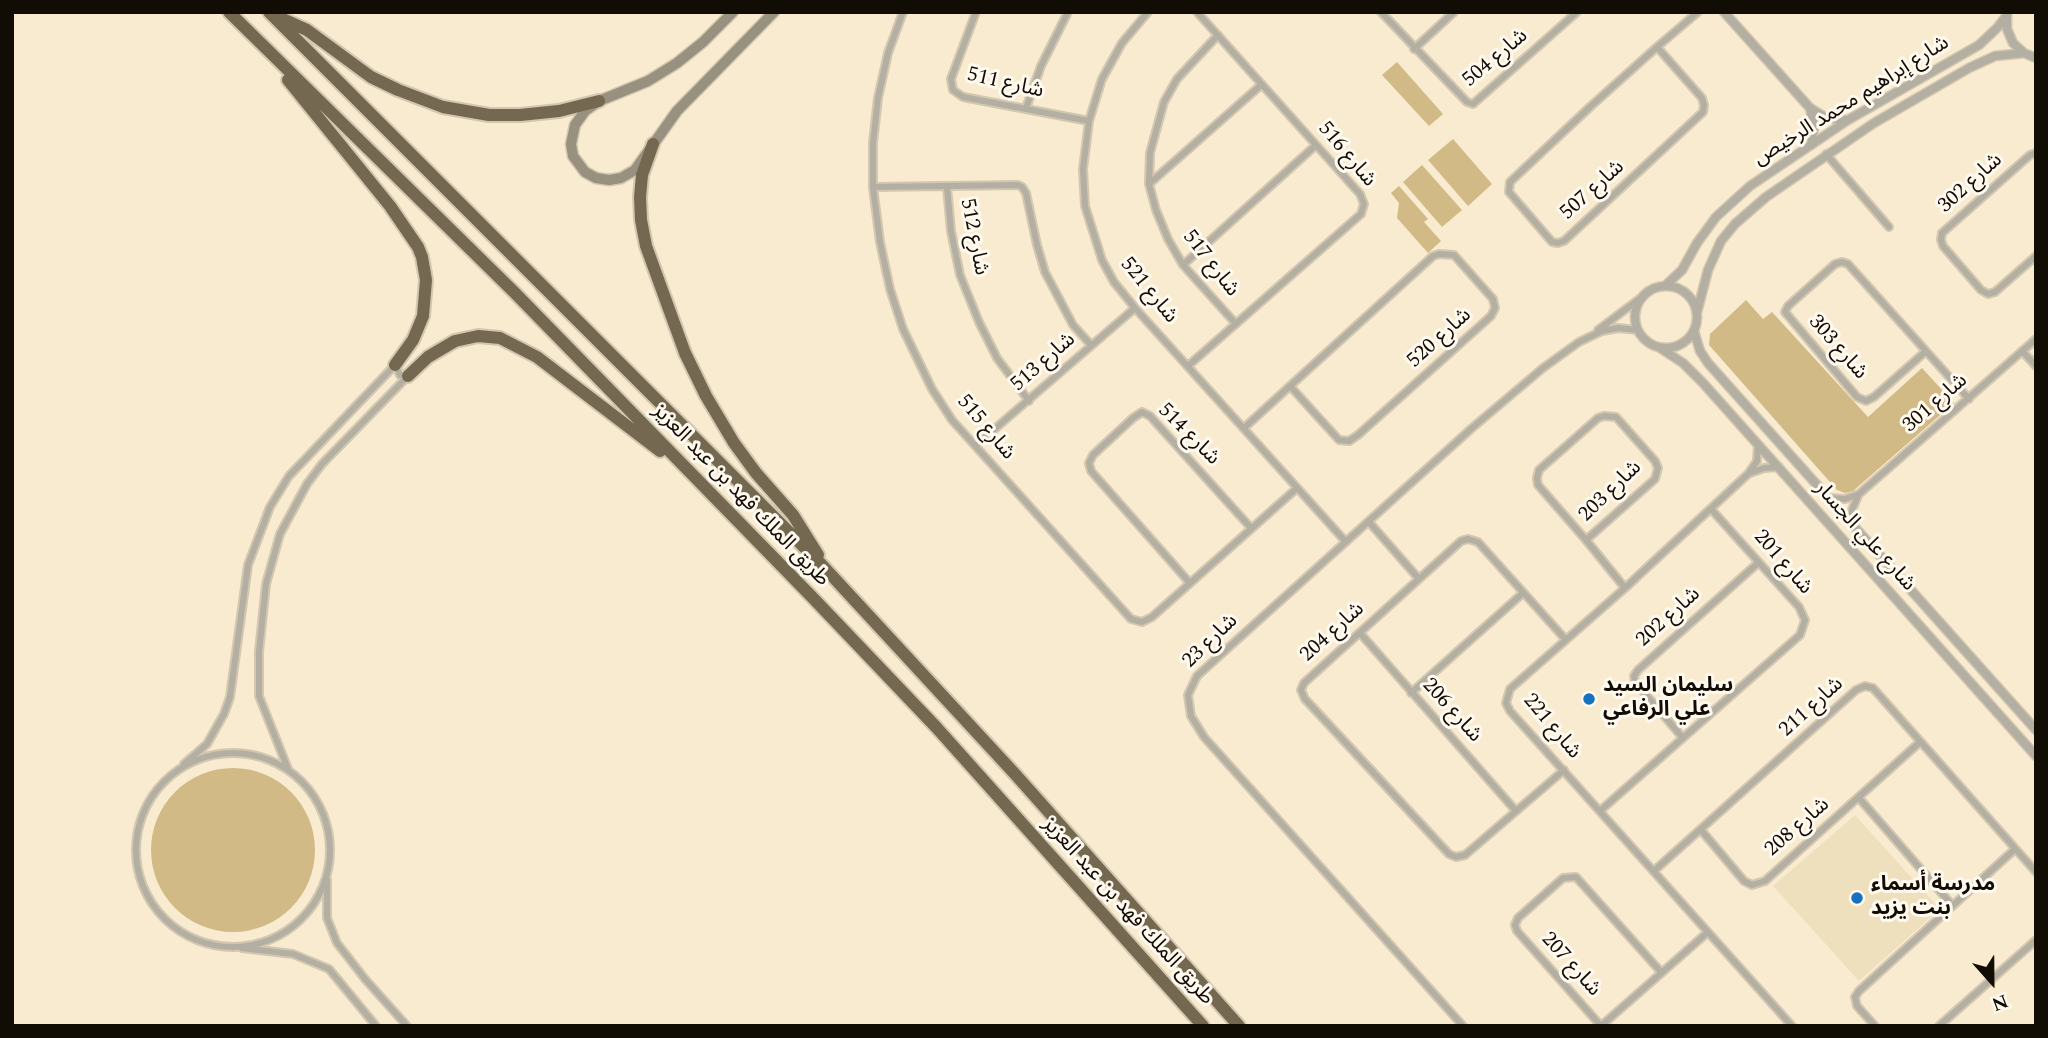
<!DOCTYPE html>
<meta charset="utf-8">
<style>
body{margin:0}
#map{position:relative;width:2048px;height:1038px;overflow:hidden;background:#f8ebd0;font-family:Spectral,serif}
canvas{display:block}
.frame{position:absolute;inset:0;border:14px solid #110c04;pointer-events:none}
.north{position:absolute;left:1957px;top:947px;width:70px;height:70px;-webkit-text-stroke:5px #fff9ef;paint-order:stroke;rotate:159deg;font-size:19px;font-weight:700;line-height:28px;text-align:center;color:#110c04}
.north::after{content:'';display:block;margin:auto;width:24px;height:32px;background:#110c04;clip-path:polygon(50% 0,100% 100%,50% 72%,0 100%)}
</style>
<div id="map">
<canvas width="2048" height="1038"></canvas>
<div class="frame"></div>
<div class="north">N</div>
</div>
<script>
const context = document.querySelector('canvas').getContext('2d');
context.lineJoin = 'round';
function fillPath(path, color) {
  context.fillStyle = color;
  context.fill(path, 'evenodd');
}
function toPath(rows) {
  const path = new Path2D();
  for (const r of rows) {
    if (r.length === 3) {
      path.moveTo(r[0] + r[2], r[1]);
      path.arc(r[0], r[1], r[2], 0, 2 * Math.PI);
      continue;
    }
    path.moveTo(r[0], r[1]);
    for (let i = 2; i < r.length; i += 2) path.lineTo(r[i], r[i + 1]);
  }
  return path;
}
function stroke(path, color, width, dash) {
  context.strokeStyle = color;
  context.lineWidth = width;
  context.lineCap = dash ? 'butt' : 'round';
  context.setLineDash(dash || []);
  context.stroke(path);
}
function write(font, color, halo, rows, align = 'center') {
  context.font = font + ' Spectral,"Noto Sans Arabic",serif';
  context.lineWidth = 6;
  context.setLineDash([]);
  context.textBaseline = 'middle';
  context.strokeStyle = halo;
  context.fillStyle = color;
  for (const [text, x, y, turn = 0] of rows) {
    context.save();
    context.translate(x, y);
    context.rotate((+turn || 0) * Math.PI / 180);
    context.textAlign = isNaN(turn) ? turn : align;
    if (halo) context.strokeText(text, 0, 0);
    context.fillText(text, 0, 0);
    context.restore();
  }
}
fillPath(toPath([
 [1855,815,1940,909,1859,981,1773,886]
]), '#efe0bd');
fillPath(toPath([
 [1397,62,1443,114,1429,126,1382,75],
 [1453,139,1492,184,1468,206,1428,160],
 [1422,165,1462,210,1442,227,1403,182],
 [1399,186,1428,219,1424,222,1441,241,1428,253,1397,218,1399,203,1391,193],
 [1746,300,1763,319,1772,312,1868,417,1922,368,1954,403,1853,491,1845,493,1837,490,1709,345,1710,334],
 [233,850,82]
]), '#d2ba87');
const minor = toPath([
 [903,12,888,53,878,98,873,143,873,187,880,242,890,289,903,329,932,389,952,420,1131,619,1142,622,1152,617,1296,489],
 [976,12,951,79,953,90,963,97,1089,121],
 [1148,12,1122,43,1102,79,1089,121,1083,169,1085,206,1102,260,1114,282,1135,308,1346,542],
 [1381,12,1467,102,1473,104,1577,12],
 [1218,35,1177,79,1164,102,1150,153,1149,184,1156,210,1168,239,1183,265,1236,324],
 [1657,47,1702,98,1704,105,1703,112,1564,241,1558,243,1552,242,1509,192,1510,182,1591,106,1657,47,1698,12],
 [1414,49,1454,12],
 [1026,108,1041,66,1068,12],
 [2036,153,2030,155,1942,233,1941,240,1943,246,1981,290,1988,294,1995,292,2036,256],
 [1826,154,1889,227],
 [1149,184,1261,85],
 [873,187,1018,185,1022,187,1026,193,1037,245,1045,272,1073,325,1091,345],
 [947,187,951,231,960,275,979,322,997,358,1029,401],
 [1183,265,1316,145],
 [1598,330,1642,297],
 [2022,351,2036,366],
 [1925,352,1874,397,1866,401,1857,397,1785,312,1788,306,1835,264,1842,262,1848,264,1969,399],
 [1189,365,1361,214,1364,204,1360,194,1197,12],
 [1244,428,1290,386,1339,440,1349,441,1358,435,1491,316,1495,308,1493,299,1454,255,1439,254,1433,256,1290,386],
 [1758,444,1757,461,1748,474,1625,588,1510,689,1506,703,1510,711,1792,1026],
 [976,445,1135,308],
 [1750,473,1764,468,1779,467],
 [1830,498,1845,499,1859,494,2036,339],
 [1369,522,1419,579],
 [1852,523,1852,510,1858,496],
 [1586,540,1538,485,1537,478,1539,470,1598,418,1604,416,1616,417,1655,461,1658,468,1655,479,1586,540,1625,588],
 [1189,582,1091,471,1089,463,1093,455,1133,418,1142,412,1150,416,1251,528],
 [1360,633,1516,811],
 [1411,693,1523,593],
 [1683,738,1635,682,1634,676,1638,670,1758,563],
 [233,850,97],
 [184,764,207,744,224,714,230,697,248,565,270,507,289,476,395,365,400,375,408,376],
 [288,769,259,696,259,652,266,584,280,534,307,484,322,464,408,376],
 [1564,770,1465,855,1456,857,1449,854,1305,699,1301,690,1304,683,1419,579,1461,541,1468,539,1478,542,1566,640],
 [1859,798,1952,905],
 [1601,810,1800,635,1805,620,1799,607,1711,509],
 [1701,830,1744,881,1752,885,1765,881,1920,742],
 [1655,870,1856,690,1865,686,1873,688,2036,872],
 [327,880,327,918,337,943,365,979,407,1026],
 [242,948,293,954,329,969,376,1026],
 [1463,1026,1204,737,1191,716,1188,695,1197,676,1472,428,1543,368,1579,342,1602,331,1618,328,1638,330],
 [1601,1026,1517,931,1515,925,1518,918,1563,878,1576,877,1661,972],
 [1601,1026,1708,932],
 [1875,1026,1857,1006,1855,997,1859,991,2015,849],
 [1939,1026,2036,940]
]);
const tertiary = toPath([
 [1724,12,1810,108,1826,118,1847,120],
 [2007,15,2007,29,2013,43,2024,53,2036,58],
 [1810,108,1814,127,1811,145],
 [1666,317,31],
 [1665,286,1682,270,1697,243,1716,217,1750,186,1848,120,1979,45,1997,28,2007,15],
 [1697,312,1708,270,1721,241,1735,224,1766,197,1874,123,1969,68,1995,56,2024,53],
 [1694,331,1700,351,1708,363,2036,730],
 [1660,348,1683,363,1703,383,2036,756]
]);
const secondary = toPath([
 [733,12,703,42,677,63,648,81,599,101,585,111,575,125,571,144,573,156,585,172,596,178,609,180,621,178,635,170,677,111,774,12]
]);
const motorway = toPath([
 [229,12,515,293,813,598,936,727,1203,1026],
 [269,12,822,565,1015,774,1239,1026],
 [276,16,307,30,371,77,398,90,443,107,489,115,520,115,559,111,599,101],
 [288,80,390,206,418,247,422,257,426,280,423,316,413,340,395,365],
 [653,144,642,175,640,197,641,220,646,246,685,353,706,396,734,443,756,473,793,515,818,555],
 [408,376,428,357,455,341,478,336,500,338,537,357,660,451]
]);
stroke(minor, '#d3c7af', 10);
stroke(tertiary, '#d3c7af', 11);
stroke(secondary, '#d3c7af', 13);
stroke(motorway, '#d3c7af', 16);
stroke(minor, '#b4afa3', 6);
stroke(tertiary, '#b4afa3', 8);
stroke(secondary, '#999180', 10);
stroke(motorway, '#746851', 12);
for (const [x, y, r, color] of [
 [1589,699,7,"#1771be"],
 [1857,898,7,"#1771be"]
]) {
  const dot = new Path2D();
  dot.arc(x, y, r, 0, 2 * Math.PI);
  context.fillStyle = color;
  context.fill(dot);
  stroke(dot, '#fff9ef', 2.5);
}
write('21px', '#110c04', '#fff9ef', [
 ["شارع 504",1496,59,-40],
 ["شارع 511",1005,84,13],
 ["شارع إبراهيم محمد الرخيص",1852,102,-32],
 ["شارع 516",1346,155,50],
 ["شارع 302",1971,184,-42],
 ["شارع 507",1593,191,-42],
 ["شارع 512",973,237,79],
 ["شارع 517",1210,264,52],
 ["شارع 521",1148,291,51],
 ["شارع 520",1440,339,-42],
 ["شارع 303",1837,348,49],
 ["شارع 513",1044,363,-41],
 ["شارع 301",1936,404,-41],
 ["شارع 515",985,428,50],
 ["شارع 514",1188,435,45],
 ["شارع 203",1611,492,-44],
 ["طريق الملك فهد بن عبد العزيز",740,496,46],
 ["شارع علي الجسار",1864,537,48],
 ["شارع 201",1782,563,49],
 ["شارع 202",1669,618,-42],
 ["شارع 204",1333,633,-42],
 ["شارع 23",1211,642,-44],
 ["شارع 211",1812,708,-42],
 ["شارع 206",1451,711,48],
 ["شارع 221",1551,727,50],
 ["شارع 208",1798,828,-41],
 ["طريق الملك فهد بن عبد العزيز",1127,912,48],
 ["شارع 207",1570,965,48]
]);
write('bold 21px', '#110c04', '#fff9ef', [
 ["سليمان السيد",1603,687],
 ["علي الرفاعي",1603,711],
 ["مدرسة أسماء",1871,886],
 ["بنت يزيد",1871,910]
], 'left');
</script>
